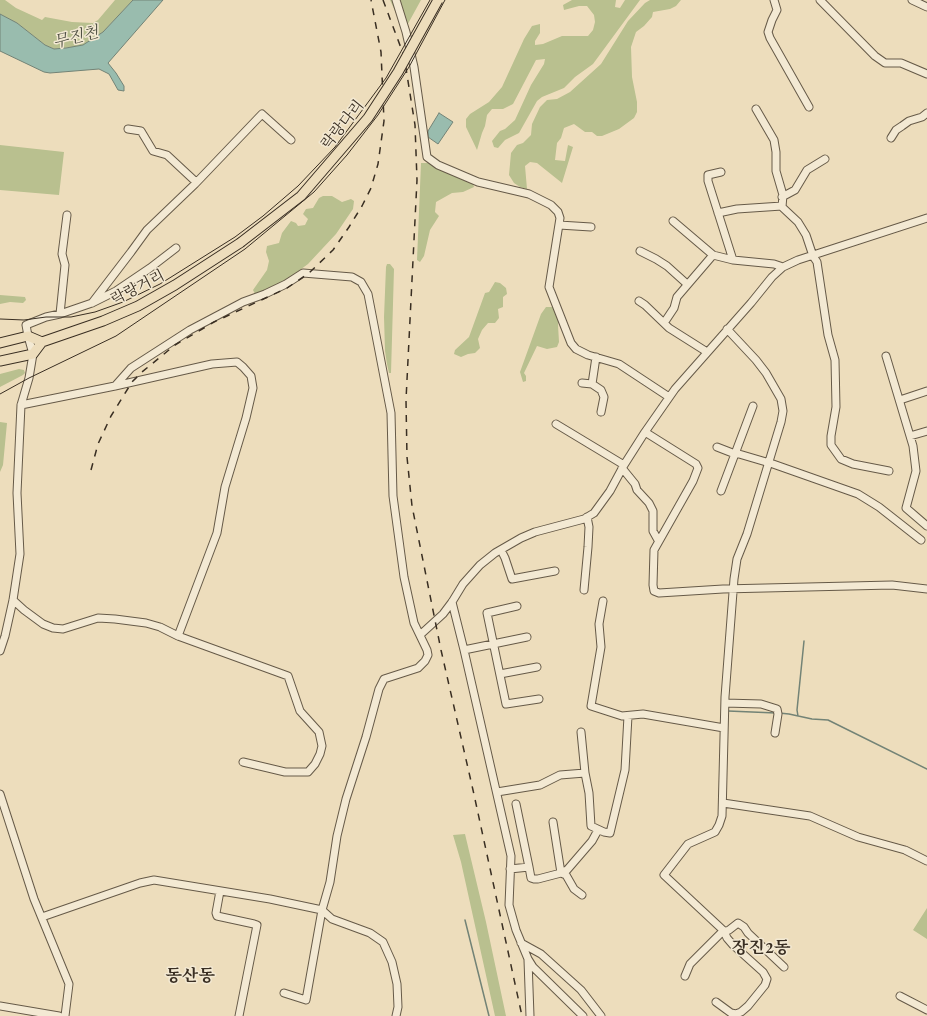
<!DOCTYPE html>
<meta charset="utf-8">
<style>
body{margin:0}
canvas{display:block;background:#edddbc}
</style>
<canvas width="927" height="1016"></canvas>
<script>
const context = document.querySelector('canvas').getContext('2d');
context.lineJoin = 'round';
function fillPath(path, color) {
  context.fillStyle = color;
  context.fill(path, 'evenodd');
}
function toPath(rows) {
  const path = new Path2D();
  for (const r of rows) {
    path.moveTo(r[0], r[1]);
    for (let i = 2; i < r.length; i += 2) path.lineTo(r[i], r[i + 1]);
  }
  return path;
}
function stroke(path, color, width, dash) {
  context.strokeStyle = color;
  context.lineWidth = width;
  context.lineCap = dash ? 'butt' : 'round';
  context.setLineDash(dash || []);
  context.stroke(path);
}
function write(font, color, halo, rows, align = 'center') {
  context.font = font + ' "EB Garamond","Noto Serif KR",serif';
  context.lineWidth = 3;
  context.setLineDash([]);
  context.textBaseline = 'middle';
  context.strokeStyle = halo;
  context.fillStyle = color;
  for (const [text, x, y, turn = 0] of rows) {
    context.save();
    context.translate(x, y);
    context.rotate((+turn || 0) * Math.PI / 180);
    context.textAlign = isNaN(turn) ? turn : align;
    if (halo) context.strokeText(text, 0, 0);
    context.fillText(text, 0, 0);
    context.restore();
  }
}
fillPath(toPath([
 [0,0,5,0,16,8,42,20,45,17,72,22,93,23,98,20,115,0,133,0,103,32,83,45,74,47,54,49,45,45,17,23,0,14],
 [390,0,421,0,404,31],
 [572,0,616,0,615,7,620,8,625,0,640,0,593,64,575,77,564,88,542,97,537,101,519,133,505,140,498,148,494,147,492,141,500,131,505,129,515,120,531,85,544,64,545,59,536,60,513,104,503,109,492,109,487,115,485,126,482,133,477,150,466,127,466,119,470,114,489,102,502,87,524,39,532,26,540,24,540,33,535,41,535,45,543,44,562,36,588,36,593,30,595,22,594,15,587,6,579,6,564,10,563,5],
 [650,0,681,0,676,6,670,9,653,12,652,17,644,26,636,32,631,47,632,77,637,102,637,112,634,118,619,129,602,136,597,136,592,132,585,132,574,124,564,128,561,138,557,143,555,160,565,161,568,145,573,147,562,183,537,163,530,162,525,166,527,189,520,187,514,183,509,175,511,153,517,145,523,143,531,135,532,124,540,107,547,100,557,99,570,92,601,64,628,21,645,3],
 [0,145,64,152,59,195,0,190],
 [421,163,428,163,473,184,474,187,463,192,452,193,436,202,435,212,439,216,430,230,424,256,420,262,417,260],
 [323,196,332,196,342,202,351,199,354,201,353,209,336,234,308,264,285,281,265,292,255,294,253,290,267,270,269,261,266,252,267,246,279,243,282,233,291,221,296,223,298,226,305,225,308,219,303,214,306,209,313,208,319,198],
 [387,264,390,264,394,269,391,373,389,373,387,364,385,351,384,317,386,267],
 [495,282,500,283,506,288,507,294,503,297,503,307,498,309,499,318,495,323,488,323,482,330,478,339,480,348,475,353,468,354,461,357,454,354,455,350,469,337,485,293,489,292],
 [0,295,25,297,26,300,23,303,10,302,0,304],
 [546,307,553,307,556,310,559,317,558,325,559,342,557,347,547,349,537,346,524,373,526,376,526,381,523,382,520,372,541,314],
 [19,369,24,370,25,373,23,375,0,387,0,374],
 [0,422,7,423,3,465,0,472],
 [465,834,486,922,506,1016,495,1016,461,862,453,835],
 [927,908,927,939,913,930]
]), '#b9c08f');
const water = toPath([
 [133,0,163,0,108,63,116,73,124,86,124,91,118,90,109,74,99,69,50,73,44,72,0,51,0,14,17,23,45,45,54,49,66,48,83,45,103,32,133,0],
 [439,113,453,122,438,144,428,137,428,131,439,113]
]);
fillPath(water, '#99bcae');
stroke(water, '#738376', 1);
stroke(toPath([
 [728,711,776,713],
 [779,713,789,714,812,719,828,720,927,769],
 [798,716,797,710,804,641],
 [465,920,489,1016]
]), '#738376', 1.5);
const minor = toPath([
 [396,0,406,32,414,67,427,157,438,165,478,182,529,194,551,205,558,212,560,218,549,287,571,343,576,349,588,355,619,364,669,397],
 [774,0,777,10,772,20,768,32,770,38,809,107],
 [820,0,875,56,885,63,901,63,927,74],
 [912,0,927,7],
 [756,109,774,140,776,152,776,171,783,195,782,207,798,222,806,235,813,256,817,262,828,335,835,360,836,407,831,436,831,445,841,459,853,464,889,471],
 [128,129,141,131,153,151,167,155,196,182],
 [891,138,896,130,902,126,909,121,922,117,927,113],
 [721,172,708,175,708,181,733,260],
 [782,197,795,190,807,170,825,159],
 [718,213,737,209,782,206],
 [673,221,713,255,733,260,774,264,783,267],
 [559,225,591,227],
 [640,251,656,259,667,266,687,284],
 [639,301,645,305,669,328,707,352],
 [92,303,131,252,147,230,195,184,262,114,291,140],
 [60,314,92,303,116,291,150,268,176,248],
 [664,323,674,308,677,297,713,255],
 [886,356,913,446,916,471,906,508,927,526],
 [582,383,592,384,601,390,604,397,601,412],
 [592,384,596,357],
 [115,386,131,368,190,330,243,302,265,294,286,284,303,273,352,277,361,282,368,294,391,413,393,496,404,577,414,623,427,650,428,655,425,661,418,668,384,679,379,689,366,737,346,799,337,836,330,882,322,910,306,1000,284,993],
 [900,400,927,391],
 [21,405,115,386,212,364,237,362,243,367,251,376,253,388,246,418,225,487,217,533,178,636,288,676,300,711,319,732,322,746,320,754,315,764,308,772,285,772,243,762],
 [556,424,624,465],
 [645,432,696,464,698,468,693,481,654,550,653,585,654,591,659,593,723,589,892,585,927,589],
 [910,436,927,431],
 [717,447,735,454,739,454,773,464,858,494,879,507,921,540],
 [622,468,635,484,637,490,649,503,653,511,653,531,658,540],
 [721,491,753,406],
 [501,550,505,558,512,579,555,571],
 [584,590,588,547,589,527,587,517],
 [13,600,24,610,43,624,53,628,63,629,98,618,115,619,146,623,160,627,178,636],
 [603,601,599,624,601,647,591,706,622,716,643,714,724,728],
 [452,602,464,650,511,856,509,905,516,930,528,959,533,967,583,1016],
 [517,606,487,613,506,704,539,699],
 [420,635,443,614,452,602,463,584,480,565,495,553,521,538,535,532,584,519,594,513,610,491,624,465,645,432,675,389,751,303,772,277,783,267,798,260,927,218],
 [464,650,527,637],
 [0,651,5,636,13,600,20,554,17,493,21,405,29,378,33,354,28,336,26,325,46,317,60,314,65,265,62,254,67,215],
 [500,674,537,667],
 [725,703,761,704,777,709,778,714,775,733],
 [581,732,585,773,589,793,591,826,604,832,610,833,625,770,628,716],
 [497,792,540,785,560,775,585,773],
 [0,794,34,899,69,984,65,1016],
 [723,803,810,816,858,837,905,850,927,861],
 [516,804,529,867],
 [553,822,561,873,566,875,574,889,582,895],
 [510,869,529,867,531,878,534,879,538,879,561,873,567,870,592,841,598,830],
 [220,891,216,913,217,916,254,924,257,925,239,1016],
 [42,917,140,883,154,880,270,899,322,910,332,919,370,933,383,942,392,962,397,984,398,1007,396,1016],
 [521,943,541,954,581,990,601,1016],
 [528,960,530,1016],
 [685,976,690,964,720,934,729,930,738,923,744,927,748,933,784,967],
 [900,996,927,1010],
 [716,1002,731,1013,736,1014,741,1012,748,1006,765,985,767,979,763,972,733,945,727,938,724,931,664,875,688,844,715,832,719,825,722,816,725,697,734,579,737,559,747,534,781,422,783,411,781,399,766,373,756,360,727,329],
 [0,1006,59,1016]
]);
const major = toPath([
 [0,343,28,336,42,342],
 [0,361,33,354,42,342,103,321,138,306,175,285,240,243]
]);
stroke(minor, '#665a48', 9);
stroke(major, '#392e22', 11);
stroke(minor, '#f3e9d3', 7);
stroke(major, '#edddbc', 9);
stroke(toPath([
 [0,319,24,320,46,317,71,317,95,312,123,302,160,284,235,237,263,216,298,186,335,147,386,78,430,0],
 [0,394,29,378,116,336,245,249,314,192,347,155,378,115,409,67,445,0]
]), '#392e22', 1);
stroke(toPath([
 [383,0,404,56,415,125,417,180,406,400,407,457,412,506,441,650,473,790,522,1016],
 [91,470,98,444,111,416,132,382,142,372,175,345,214,322,287,288,309,273,333,250,349,227,362,206,371,188,378,164,384,121,381,52,371,0]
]), '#392e22', 1.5, [7, 7]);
const majorBridge = toPath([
 [240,243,301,196,368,118,398,72,438,0]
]);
stroke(majorBridge, '#392e22', 11, []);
stroke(majorBridge, '#edddbc', 9);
write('15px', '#392e22', '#f3e9d3', [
 ["락랑다리",343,125,-51],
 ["락랑거리",138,288,-27]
]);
write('italic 16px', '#515245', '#f3e9d3', [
 ["무진천",76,38,-14]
]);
write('bold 17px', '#392e22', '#f3e9d3', [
 ["장진2동",761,948],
 ["동산동",190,976]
]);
</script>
